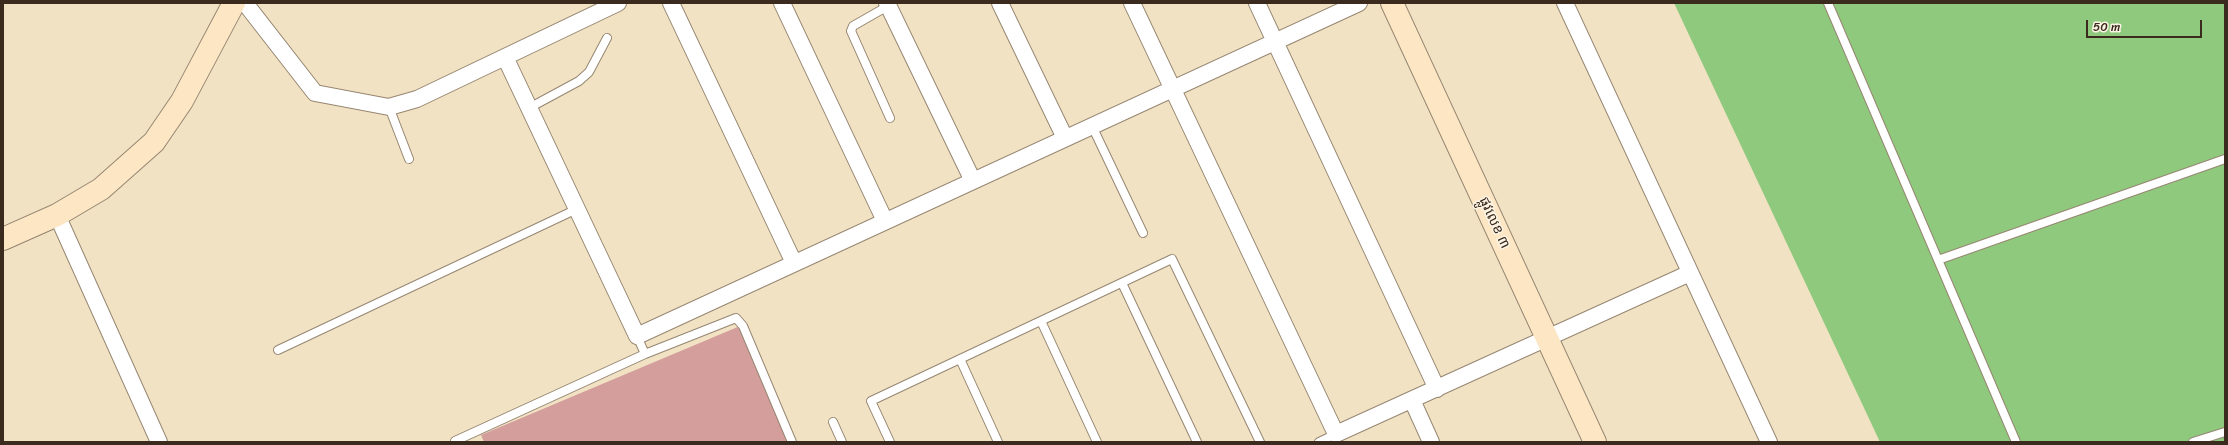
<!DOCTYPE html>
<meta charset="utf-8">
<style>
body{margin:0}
#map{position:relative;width:2228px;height:445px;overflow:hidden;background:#f2e2c4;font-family:Sriracha,sans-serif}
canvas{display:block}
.frame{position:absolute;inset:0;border:4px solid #3b2a1e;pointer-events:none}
.scale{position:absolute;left:2086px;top:20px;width:116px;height:18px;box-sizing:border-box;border:2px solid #3b2a1e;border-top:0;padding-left:5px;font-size:12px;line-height:14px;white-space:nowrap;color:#3b2a1e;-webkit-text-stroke:3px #fcf5e5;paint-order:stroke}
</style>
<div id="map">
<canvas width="2228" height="445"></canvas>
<div class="frame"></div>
<div class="scale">50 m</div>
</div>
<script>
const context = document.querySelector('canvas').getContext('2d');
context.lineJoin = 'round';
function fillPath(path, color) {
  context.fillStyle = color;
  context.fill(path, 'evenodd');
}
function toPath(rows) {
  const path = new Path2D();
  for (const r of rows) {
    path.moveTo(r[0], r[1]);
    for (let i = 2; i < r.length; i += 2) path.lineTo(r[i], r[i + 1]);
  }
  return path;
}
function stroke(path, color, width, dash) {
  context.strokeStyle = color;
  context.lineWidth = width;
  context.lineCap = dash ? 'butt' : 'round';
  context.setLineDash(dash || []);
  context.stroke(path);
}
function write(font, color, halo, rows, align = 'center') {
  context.font = font + ' Sriracha,"Noto Sans Khmer",sans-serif';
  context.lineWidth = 3;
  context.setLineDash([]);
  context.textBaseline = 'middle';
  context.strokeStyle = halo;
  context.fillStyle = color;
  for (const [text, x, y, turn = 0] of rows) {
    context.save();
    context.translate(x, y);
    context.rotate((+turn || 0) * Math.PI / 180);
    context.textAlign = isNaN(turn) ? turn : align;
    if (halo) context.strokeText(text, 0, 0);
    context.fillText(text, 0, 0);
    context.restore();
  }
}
fillPath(toPath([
 [1674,3,2225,3,2225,442,1880,442]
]), '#8fc97d');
fillPath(toPath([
 [740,326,788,442,484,442,481,435]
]), '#d39e9c');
const lane = toPath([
 [1828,3,2016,442],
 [888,6,853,26,851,31,890,118],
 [389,107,409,159],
 [529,108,579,81,589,72,607,38],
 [1092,126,1143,233],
 [1938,260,2225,159],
 [1122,283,1197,442],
 [1041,321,1097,442],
 [637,336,645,354,736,318,743,326,792,442],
 [278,350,577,209],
 [960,359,998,442],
 [833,422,842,442],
 [455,441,645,354],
 [890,442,871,401,1172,259,1260,442],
 [1319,442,1336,434],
 [2193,442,2225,432]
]);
const street = toPath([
 [245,3,315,93,389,107,417,99,618,3],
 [671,3,794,263],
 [782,3,885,221],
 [887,3,973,181],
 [1000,3,1065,138],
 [1132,3,1336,434,1690,273],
 [1257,3,1437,389],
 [1565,3,1769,442],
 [505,57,637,336,1359,3],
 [57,215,159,442],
 [1412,400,1431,442]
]);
const secondary = toPath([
 [1392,3,1595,442],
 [3,239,57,215,101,189,154,142,182,101,234,3]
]);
stroke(lane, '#968671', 10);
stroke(street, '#968671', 18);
stroke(secondary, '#968671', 24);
stroke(lane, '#fff', 8);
stroke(street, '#fff', 16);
stroke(secondary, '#fce6c4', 22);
write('14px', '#3b2a1e', '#fcf5e5', [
 ["ផ្លូវលេខ ៣",1494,223,65]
]);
</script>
